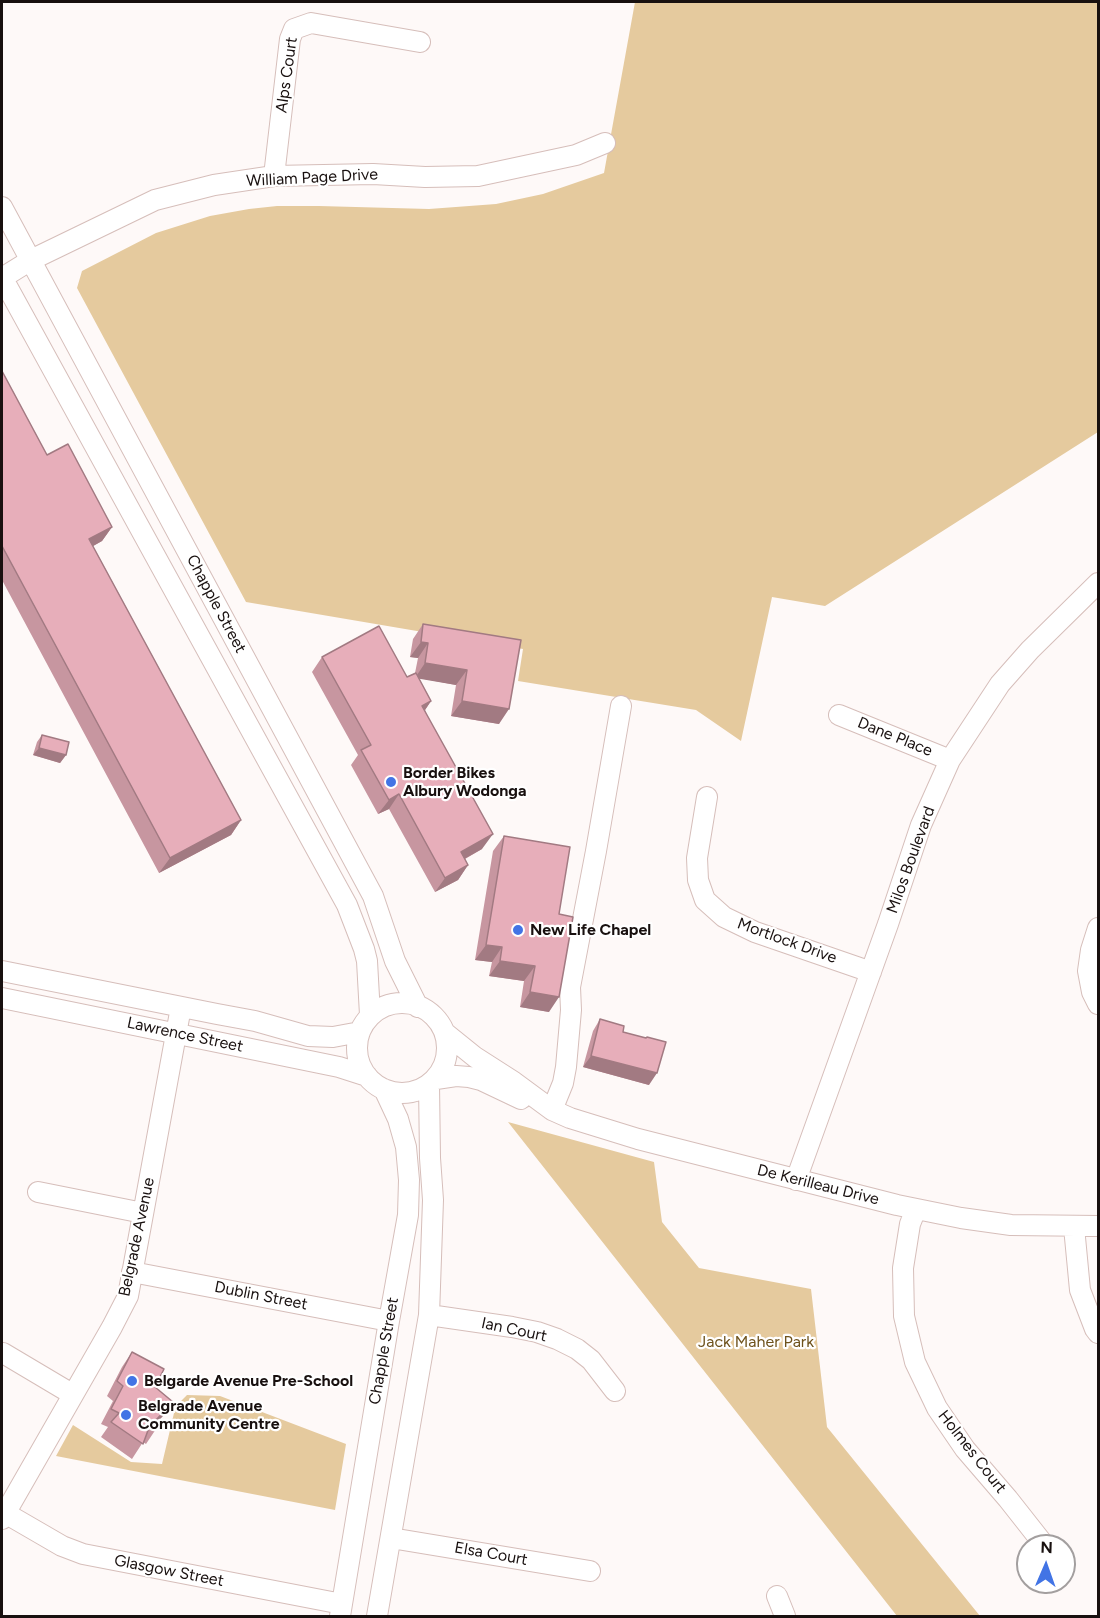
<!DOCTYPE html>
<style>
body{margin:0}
#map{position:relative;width:1100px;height:1618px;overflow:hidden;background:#fef9f8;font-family:Figtree,sans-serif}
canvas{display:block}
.frame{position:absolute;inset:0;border:3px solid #18100f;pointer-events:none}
.north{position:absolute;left:1016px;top:1534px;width:60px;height:60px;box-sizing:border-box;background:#fff;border:2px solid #a39f9f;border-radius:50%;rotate:2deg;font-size:16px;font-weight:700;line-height:24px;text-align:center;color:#18100f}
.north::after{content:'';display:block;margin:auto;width:21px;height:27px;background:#4274e5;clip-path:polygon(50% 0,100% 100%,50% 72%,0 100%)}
</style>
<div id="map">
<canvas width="1100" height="1618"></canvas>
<div class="frame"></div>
<div class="north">N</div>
</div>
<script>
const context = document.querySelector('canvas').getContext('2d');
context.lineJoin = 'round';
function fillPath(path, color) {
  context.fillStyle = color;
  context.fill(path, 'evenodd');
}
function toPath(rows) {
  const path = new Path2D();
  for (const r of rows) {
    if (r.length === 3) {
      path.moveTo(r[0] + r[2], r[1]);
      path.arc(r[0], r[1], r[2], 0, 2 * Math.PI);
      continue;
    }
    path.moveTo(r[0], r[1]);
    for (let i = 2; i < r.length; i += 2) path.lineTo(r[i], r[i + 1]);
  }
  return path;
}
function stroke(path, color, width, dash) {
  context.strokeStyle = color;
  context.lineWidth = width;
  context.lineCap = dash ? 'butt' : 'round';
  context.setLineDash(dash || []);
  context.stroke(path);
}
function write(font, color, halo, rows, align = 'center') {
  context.font = font + ' Figtree,sans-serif';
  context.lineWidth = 4.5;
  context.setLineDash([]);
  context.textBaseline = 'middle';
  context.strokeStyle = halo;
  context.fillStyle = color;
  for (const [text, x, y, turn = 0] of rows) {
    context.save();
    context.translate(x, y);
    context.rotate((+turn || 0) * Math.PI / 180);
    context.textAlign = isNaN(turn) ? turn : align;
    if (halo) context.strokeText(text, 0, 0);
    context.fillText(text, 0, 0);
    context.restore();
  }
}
fillPath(toPath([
 [635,2,1098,2,1098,432,825,606,772,597,741,741,696,710,518,681,523,649,246,602,77,288,82,271,156,233,210,216,249,209,277,206,319,206,429,209,496,204,543,194,604,173],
 [508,1122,654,1162,662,1222,699,1268,811,1289,827,1427,980,1616,897,1616],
 [187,1395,220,1396,346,1444,335,1510,56,1456,73,1425,131,1462,162,1464,174,1413,180,1402]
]), '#e5ca9e');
const minor = toPath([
 [274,176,290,39,294,29,311,23,420,42],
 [2,207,373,896,395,961,418,1007],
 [2,277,347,905,364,949,367,961,370,1015],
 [2,278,31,260,155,200,214,185,274,176,373,174,425,177,478,176,576,155,605,143],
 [839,715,950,760],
 [707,797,697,858,698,880,705,900,724,917,755,932,871,972],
 [1098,928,1091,950,1088,971,1092,992,1098,1004],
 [2,971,217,1014,255,1021,308,1036,333,1037,360,1032],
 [2,998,339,1067,367,1076],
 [402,1048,45],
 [444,1032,475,1057,514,1082,552,1110,570,1118,638,1139,897,1205,961,1218,1011,1225,1098,1226],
 [436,1079,456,1076,469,1077,481,1080,521,1099],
 [552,1110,563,1083,566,1067,571,1010,570,987,596,851,621,706],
 [796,1180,888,924,921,825,950,760,1000,684,1030,650,1098,583],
 [38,1192,143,1213],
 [916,1209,910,1224,903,1268,904,1316,915,1362,937,1408,965,1449,1008,1499,1045,1546],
 [1074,1227,1080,1290,1095,1329,1098,1333],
 [132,1272,389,1321],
 [429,1315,512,1327,537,1332,557,1339,577,1349,591,1360,615,1391],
 [3,1353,72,1394],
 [5,1513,62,1546,83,1554,342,1604],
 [2,1519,112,1327,128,1296,181,1007],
 [391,1538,590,1571],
 [777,1596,785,1616],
 [340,1616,389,1321,408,1215,409,1180,406,1147,398,1119,384,1089],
 [377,1616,429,1315,433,1200,430,1158,429,1084]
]);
stroke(minor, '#d6beba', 22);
stroke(minor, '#fff', 20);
fillPath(toPath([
 [2,371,47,455,112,527,102,541,93,546,241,820,231,835,159,873,2,580],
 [423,624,521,640,499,724,451,716,456,685,419,678,431,701,425,710,482,849,465,859,468,865,458,880,435,892,389,809,378,814,351,765,358,755,312,672,322,657,407,677,415,673,418,658,410,657,413,639],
 [42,735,66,755,60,763,33,755,37,742],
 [504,836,559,914,549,1012,520,1007,524,981,489,976,492,962,475,960,493,851],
 [600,1019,623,1032,645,1038,647,1037,649,1085,583,1067,593,1031],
 [132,1352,155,1387,173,1402,156,1424,156,1429,146,1444,143,1442,132,1459,101,1437,108,1427,101,1424,113,1401,107,1396,122,1367]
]), '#c796a0');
fillPath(toPath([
 [112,527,102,541,79,554,89,539],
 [421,642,428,643,418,658,410,657],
 [425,663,467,670,456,685,415,678],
 [431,701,421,716,422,706],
 [462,701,509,709,499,724,451,716],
 [39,748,66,755,60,763,33,755],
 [399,794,389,809,378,814,389,800],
 [241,820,231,835,159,873,170,858],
 [493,834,482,849,450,867,461,852],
 [468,865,458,880,435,892,445,878],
 [486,945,502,947,492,962,475,960],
 [500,961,535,966,524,981,489,976],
 [530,992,559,997,549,1012,520,1007],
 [591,1056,657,1073,649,1085,583,1067],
 [173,1402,163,1416,153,1427,156,1420]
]), '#a27a82');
const building = toPath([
 [2,371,47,455,68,444,112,527,89,539,241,820,170,858,2,546,2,371],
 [423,624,521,640,509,709,462,701,467,670,425,663,428,643,421,642,423,624],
 [379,626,407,677,416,673,431,701,422,706,493,834,461,852,468,865,445,878,399,794,389,800,361,750,371,745,322,657,379,626],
 [42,735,69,742,66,755,39,748,42,735],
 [504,836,570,847,559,914,573,917,559,997,530,992,535,966,500,961,502,947,486,945,504,836],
 [600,1019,624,1026,623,1032,646,1038,647,1037,666,1042,657,1073,591,1056,600,1019],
 [132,1352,164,1369,155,1387,173,1402,156,1420,156,1429,150,1425,143,1444,111,1422,119,1413,111,1409,123,1386,117,1381,132,1352]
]);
fillPath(building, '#e7aeba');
stroke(building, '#a27a82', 1.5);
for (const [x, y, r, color] of [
 [391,782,6,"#4274e5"],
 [518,930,6,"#4274e5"],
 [132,1381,6,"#4274e5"],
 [126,1415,6,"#4274e5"]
]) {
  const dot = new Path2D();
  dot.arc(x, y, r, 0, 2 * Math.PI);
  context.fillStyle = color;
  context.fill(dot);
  stroke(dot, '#fff', 2);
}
write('16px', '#18100f', '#fff', [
 ["Alps Court",287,75,-82],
 ["William Page Drive",312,178,-3],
 ["Chapple Street",216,604,62],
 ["Dane Place",895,737,22],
 ["Milos Boulevard",911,860,-70],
 ["Mortlock Drive",787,941,20],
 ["Lawrence Street",185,1035,12],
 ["De Kerilleau Drive",818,1185,14],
 ["Belgrade Avenue",137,1237,-78],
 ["Dublin Street",261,1296,11],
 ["Ian Court",514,1330,12],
 ["Chapple Street",384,1351,-80],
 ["Holmes Court",972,1452,52],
 ["Elsa Court",491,1554,10],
 ["Glasgow Street",169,1571,11]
]);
write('bold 16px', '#18100f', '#fff', [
 ["Border Bikes",403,773],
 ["Albury Wodonga",403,791],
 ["New Life Chapel",530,930],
 ["Belgarde Avenue Pre-School",144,1381],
 ["Belgrade Avenue",138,1406],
 ["Community Centre",138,1424]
], 'left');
write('16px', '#6e521c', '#fff', [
 ["Jack Maher Park",756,1342]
]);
</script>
